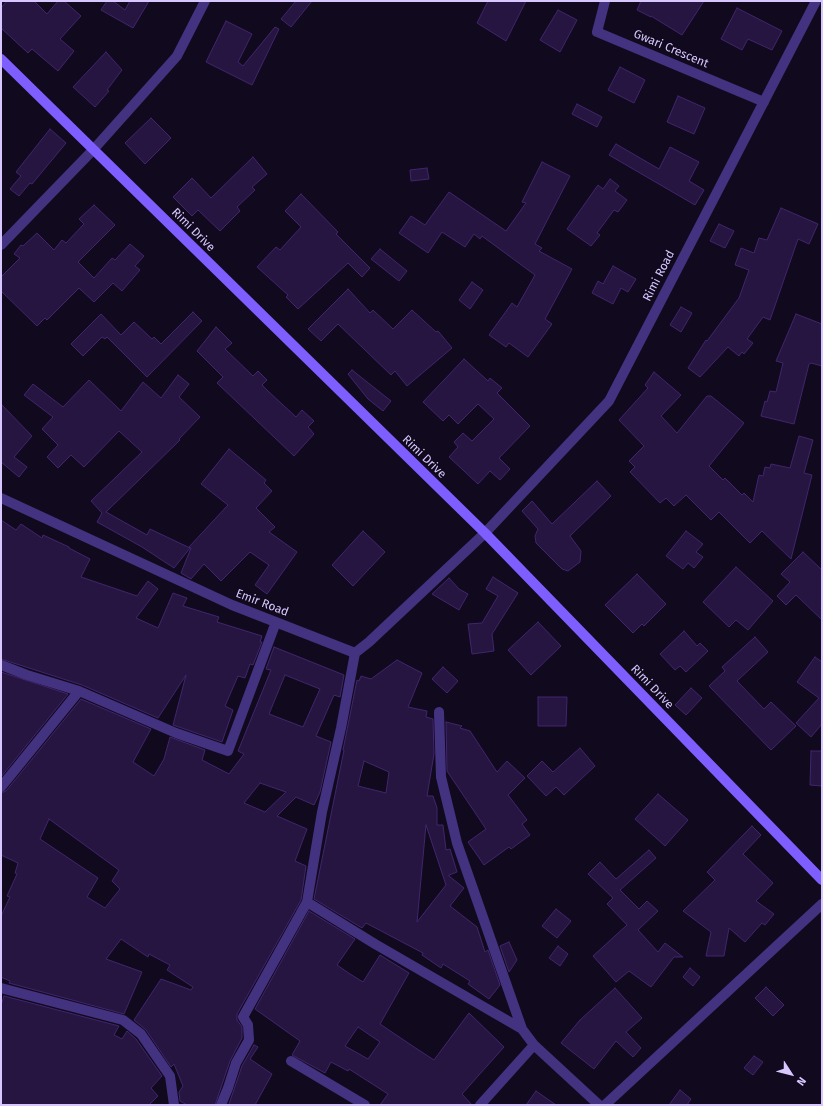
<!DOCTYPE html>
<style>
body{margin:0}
#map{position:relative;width:823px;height:1106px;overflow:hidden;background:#110a1e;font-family:"Fira Sans",sans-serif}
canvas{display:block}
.frame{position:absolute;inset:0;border:2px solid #d8c7ff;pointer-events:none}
.north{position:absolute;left:771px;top:1054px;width:40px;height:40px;-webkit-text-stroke:3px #110a1e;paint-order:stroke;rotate:126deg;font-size:11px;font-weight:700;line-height:16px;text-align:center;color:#d8c7ff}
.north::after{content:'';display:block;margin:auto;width:14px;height:18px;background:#d8c7ff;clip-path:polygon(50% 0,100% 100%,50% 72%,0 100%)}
</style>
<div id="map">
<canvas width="823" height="1106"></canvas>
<div class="frame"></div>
<div class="north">N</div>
</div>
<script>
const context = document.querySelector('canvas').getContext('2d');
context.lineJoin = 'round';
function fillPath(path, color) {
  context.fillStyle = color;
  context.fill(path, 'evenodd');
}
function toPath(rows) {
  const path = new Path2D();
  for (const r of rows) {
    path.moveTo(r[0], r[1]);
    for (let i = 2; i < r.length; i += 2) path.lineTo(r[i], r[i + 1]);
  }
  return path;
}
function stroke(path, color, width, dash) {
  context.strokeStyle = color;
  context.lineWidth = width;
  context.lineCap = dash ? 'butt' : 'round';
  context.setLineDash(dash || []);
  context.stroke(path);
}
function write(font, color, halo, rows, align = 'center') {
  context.font = font + ' "Fira Sans",sans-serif';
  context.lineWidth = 3;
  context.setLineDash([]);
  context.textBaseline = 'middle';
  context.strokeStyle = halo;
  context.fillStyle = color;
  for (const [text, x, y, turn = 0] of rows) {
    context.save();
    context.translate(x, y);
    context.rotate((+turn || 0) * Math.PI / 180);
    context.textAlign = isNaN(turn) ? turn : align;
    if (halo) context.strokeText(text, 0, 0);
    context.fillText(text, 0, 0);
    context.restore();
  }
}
const building = toPath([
 [7,1,34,1,47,14,58,1,64,1,81,16,60,39,74,51,58,71,32,49,28,53,1,28,1,8,7,1],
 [107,1,113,1,125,10,130,1,149,1,133,28,101,10,107,1],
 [296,1,312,1,291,27,281,19,296,1],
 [488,1,526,1,506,41,477,23,488,1],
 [641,1,704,1,682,35,651,16,651,17,637,10,641,1],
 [737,8,782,31,772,50,748,39,742,50,721,39,737,8],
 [558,10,577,20,560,52,540,40,558,10],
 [226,21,252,34,238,62,243,66,275,27,279,29,252,85,206,62,226,21],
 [106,52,122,70,107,90,109,91,95,107,73,87,106,52],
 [620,67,645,80,634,103,608,90,620,67],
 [678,96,705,108,694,134,667,122,678,96],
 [577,104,602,117,597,127,572,114,577,104],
 [151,118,171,138,145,164,125,143,151,118],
 [50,129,66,143,32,184,30,183,19,196,10,189,21,176,16,172,50,129],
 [616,144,659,169,670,147,699,162,689,181,704,190,695,205,609,155,616,144],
 [253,157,267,174,252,187,255,190,237,207,240,211,220,231,198,210,192,216,173,197,192,178,211,198,253,157],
 [542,162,570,176,535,244,542,248,539,251,572,269,545,319,552,324,528,357,509,343,506,347,489,335,512,303,517,307,535,275,482,236,480,239,474,234,465,247,442,232,428,253,399,233,411,216,425,225,449,192,506,231,526,203,522,202,542,162],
 [427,168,429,179,411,181,410,170,427,168],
 [610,179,619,186,615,191,627,200,618,212,614,210,597,233,600,235,591,246,567,229,598,185,603,189,610,179],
 [301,194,338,232,336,234,370,268,362,277,348,263,298,309,286,297,288,295,257,267,276,247,280,250,301,227,285,211,301,194],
 [94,205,115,225,78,262,94,278,112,258,115,260,130,244,144,256,135,266,140,270,122,291,113,283,94,302,79,288,47,320,45,318,37,326,1,291,1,277,20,258,14,254,21,245,23,246,37,233,54,250,62,240,66,243,84,224,79,219,94,205],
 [781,208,818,224,809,244,798,239,770,320,763,317,747,339,753,343,744,354,742,352,739,356,728,347,700,377,688,368,706,340,707,341,739,298,749,270,735,265,741,248,754,253,759,238,767,240,781,208],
 [719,224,734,231,725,248,710,241,719,224],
 [380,249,407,271,399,281,371,259,380,249],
 [613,266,636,279,628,292,621,288,613,304,592,293,598,281,603,284,613,266],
 [472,282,483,290,470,309,459,300,472,282],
 [348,289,370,313,373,310,393,329,412,310,436,332,438,331,452,348,407,386,395,371,391,375,338,324,321,341,308,329,348,289],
 [681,307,692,313,681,332,670,325,681,307],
 [193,312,202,321,147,377,107,337,105,339,102,337,83,356,71,344,101,314,121,335,134,322,152,339,154,337,161,344,193,312],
 [796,314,822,324,822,366,811,363,809,364,794,424,761,416,765,401,767,402,770,391,776,392,783,363,776,361,796,314],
 [216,327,232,343,225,349,253,376,258,371,267,380,262,385,269,392,296,417,302,410,314,421,308,427,314,434,294,456,217,383,223,377,197,351,216,327],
 [464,359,488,381,490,378,502,388,497,393,530,426,499,458,510,469,500,480,490,471,478,484,449,457,458,447,454,442,463,433,472,441,494,419,478,404,458,424,449,415,443,421,423,402,464,359],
 [352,370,391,401,383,411,368,399,348,374,352,370],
 [654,372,681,395,661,416,677,433,707,396,711,396,744,423,709,466,723,480,725,478,742,495,744,493,753,502,759,475,763,476,765,467,770,468,771,464,790,468,799,436,813,440,804,473,812,475,791,559,762,531,750,543,719,512,711,520,686,495,674,506,666,498,660,503,630,472,635,467,629,461,644,446,619,420,648,388,645,385,654,372],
 [178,375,189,384,179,397,200,417,179,439,180,440,106,512,147,535,150,529,190,548,174,568,142,547,97,522,102,513,91,501,142,452,119,431,84,467,71,455,58,468,47,457,58,445,42,429,53,417,24,395,33,384,63,407,89,380,121,411,143,382,161,398,178,375],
 [1,404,32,436,14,457,27,467,19,477,1,462,1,404],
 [229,449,266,480,264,483,272,491,256,508,275,527,269,532,297,552,267,594,255,585,269,565,250,552,221,581,204,564,191,579,181,573,191,548,189,547,228,505,201,484,229,449],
 [597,481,611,496,570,536,581,551,580,562,568,571,562,569,536,543,535,536,538,529,522,511,532,501,552,524,597,481],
 [1,520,16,530,21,524,42,538,43,535,69,547,69,548,90,559,81,577,137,596,148,581,158,589,136,618,158,628,173,593,187,598,183,606,219,617,217,622,262,636,260,642,262,642,253,665,250,664,245,678,238,676,225,706,233,710,222,742,173,725,186,675,158,718,82,685,1,659,1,520],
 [363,531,385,552,353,586,332,565,363,531],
 [686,531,703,544,696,552,703,557,694,568,688,563,683,569,666,556,686,531],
 [803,552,822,570,822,620,796,595,786,605,777,596,790,582,781,574,803,552],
 [736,567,773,601,748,630,736,620,729,627,703,602,736,567],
 [637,574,666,604,644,626,642,624,633,633,605,605,637,574],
 [493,577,518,593,492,634,494,651,472,654,468,624,482,623,498,596,486,589,493,577],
 [449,578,459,589,468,594,459,610,432,594,449,578],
 [538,622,561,646,531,675,508,650,538,622],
 [684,631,697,646,700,643,708,651,686,672,680,666,675,670,660,654,684,631],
 [755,637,768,652,737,681,764,709,771,702,796,726,771,750,709,686,725,671,722,667,755,637],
 [274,647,344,675,340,697,334,695,316,736,331,742,320,792,314,805,296,797,277,816,307,829,295,861,306,866,301,900,237,1014,237,1020,242,1027,242,1038,230,1061,215,1105,187,1105,180,1101,179,1092,183,1086,174,1064,171,1067,146,1030,134,1020,161,979,191,990,193,987,167,970,170,965,149,954,148,957,121,939,106,959,142,972,124,1014,9,983,10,981,1,977,1,916,10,897,7,896,17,874,15,873,18,863,1,855,1,793,6,791,81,699,151,729,133,762,154,776,164,759,170,737,205,750,202,760,229,774,244,754,238,751,271,670,266,669,274,647],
 [285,675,320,689,303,727,269,714,285,675],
 [260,783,286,792,265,812,244,803,260,783],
 [49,819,119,870,112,881,120,889,105,908,87,897,98,878,40,839,49,819],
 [815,657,822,662,822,724,811,737,796,723,819,698,797,682,815,657],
 [397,660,422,673,408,707,427,711,426,717,433,719,434,754,427,796,433,796,437,808,437,825,443,825,446,850,450,849,457,872,449,875,449,876,464,888,450,906,477,927,485,952,488,950,500,985,489,999,468,984,470,981,443,964,441,968,422,955,423,953,366,923,362,928,314,899,344,750,343,750,357,680,359,681,361,676,371,679,397,660],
 [364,761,389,772,386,793,358,786,364,761],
 [426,825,446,885,417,922,426,825],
 [443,667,458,681,447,693,432,679,443,667],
 [1,672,68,694,1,777,1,672],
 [691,688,702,698,686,715,675,705,691,688],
 [538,697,567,697,566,726,538,726,538,697],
 [446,722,462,726,460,728,470,731,497,772,507,761,525,778,508,795,527,820,522,824,530,835,511,849,509,847,484,865,468,842,486,829,447,771,446,722],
 [580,748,595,766,564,795,556,787,546,796,527,776,542,761,553,772,580,748],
 [811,751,822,751,822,786,810,785,811,751],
 [658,794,688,820,665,846,635,819,658,794],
 [752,826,761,835,743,854,773,883,756,901,774,914,765,925,762,923,745,942,729,928,724,956,706,956,711,932,683,911,715,880,707,872,752,826],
 [649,850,656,858,620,890,639,909,647,901,658,911,638,930,658,952,665,943,683,957,674,957,651,987,629,971,616,982,593,956,627,925,607,904,613,898,588,874,600,862,616,879,649,850],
 [556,909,571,921,557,938,542,926,556,909],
 [309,911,355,939,337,965,350,974,363,982,380,955,409,973,380,1024,414,1047,434,1060,469,1013,504,1047,462,1094,472,1105,380,1105,388,1094,349,1069,348,1071,331,1062,325,1073,292,1055,300,1041,255,1009,309,911],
 [358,1027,380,1042,368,1059,345,1046,358,1027],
 [509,942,517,960,509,972,500,946,509,942],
 [558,946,568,954,560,966,549,958,558,946],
 [690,968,700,977,693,986,683,977,690,968],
 [766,987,784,1005,773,1016,755,998,766,987],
 [615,988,642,1018,626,1032,641,1048,633,1057,616,1041,594,1069,561,1043,580,1020,615,988],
 [4,996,119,1026,114,1035,122,1039,127,1031,136,1039,162,1076,151,1088,158,1096,149,1105,1,1105,1,1005,4,996],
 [254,1045,258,1047,250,1059,272,1074,255,1105,231,1105,229,1104,242,1066,254,1045],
 [754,1056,763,1062,753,1075,744,1068,754,1056],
 [680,1090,691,1099,687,1105,669,1105,680,1090],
 [536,1091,556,1105,526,1105,536,1091]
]);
fillPath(building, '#261540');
stroke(building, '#41256e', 1);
stroke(toPath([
 [605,1,597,32,764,102],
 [1,245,93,150,177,56,205,1],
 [1,498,232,605,355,653,369,642,485,533,609,401,816,1],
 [1,665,27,675,79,691,176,733,228,751,276,622],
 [439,712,441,777,457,843,522,1029,534,1045,599,1105],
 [1,787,79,691],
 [307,902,375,944,522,1029],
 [1,988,123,1020,141,1034,170,1076,174,1105],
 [291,1061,365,1105],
 [221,1105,228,1088,236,1063,249,1040,248,1025,243,1017,307,902,322,812,341,728,355,653],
 [480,1105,534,1045],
 [605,1105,822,904]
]), '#433280', 10);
stroke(toPath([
 [1,59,485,533,822,880]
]), '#7f5eff', 10);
write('12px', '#d8c7ff', '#110a1e', [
 ["Gwari Crescent",671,49,23],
 ["Rimi Drive",193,230,45],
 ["Rimi Road",659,276,-63],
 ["Rimi Drive",424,457,44],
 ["Emir Road",262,603,21],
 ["Rimi Drive",652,687,46]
]);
</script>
